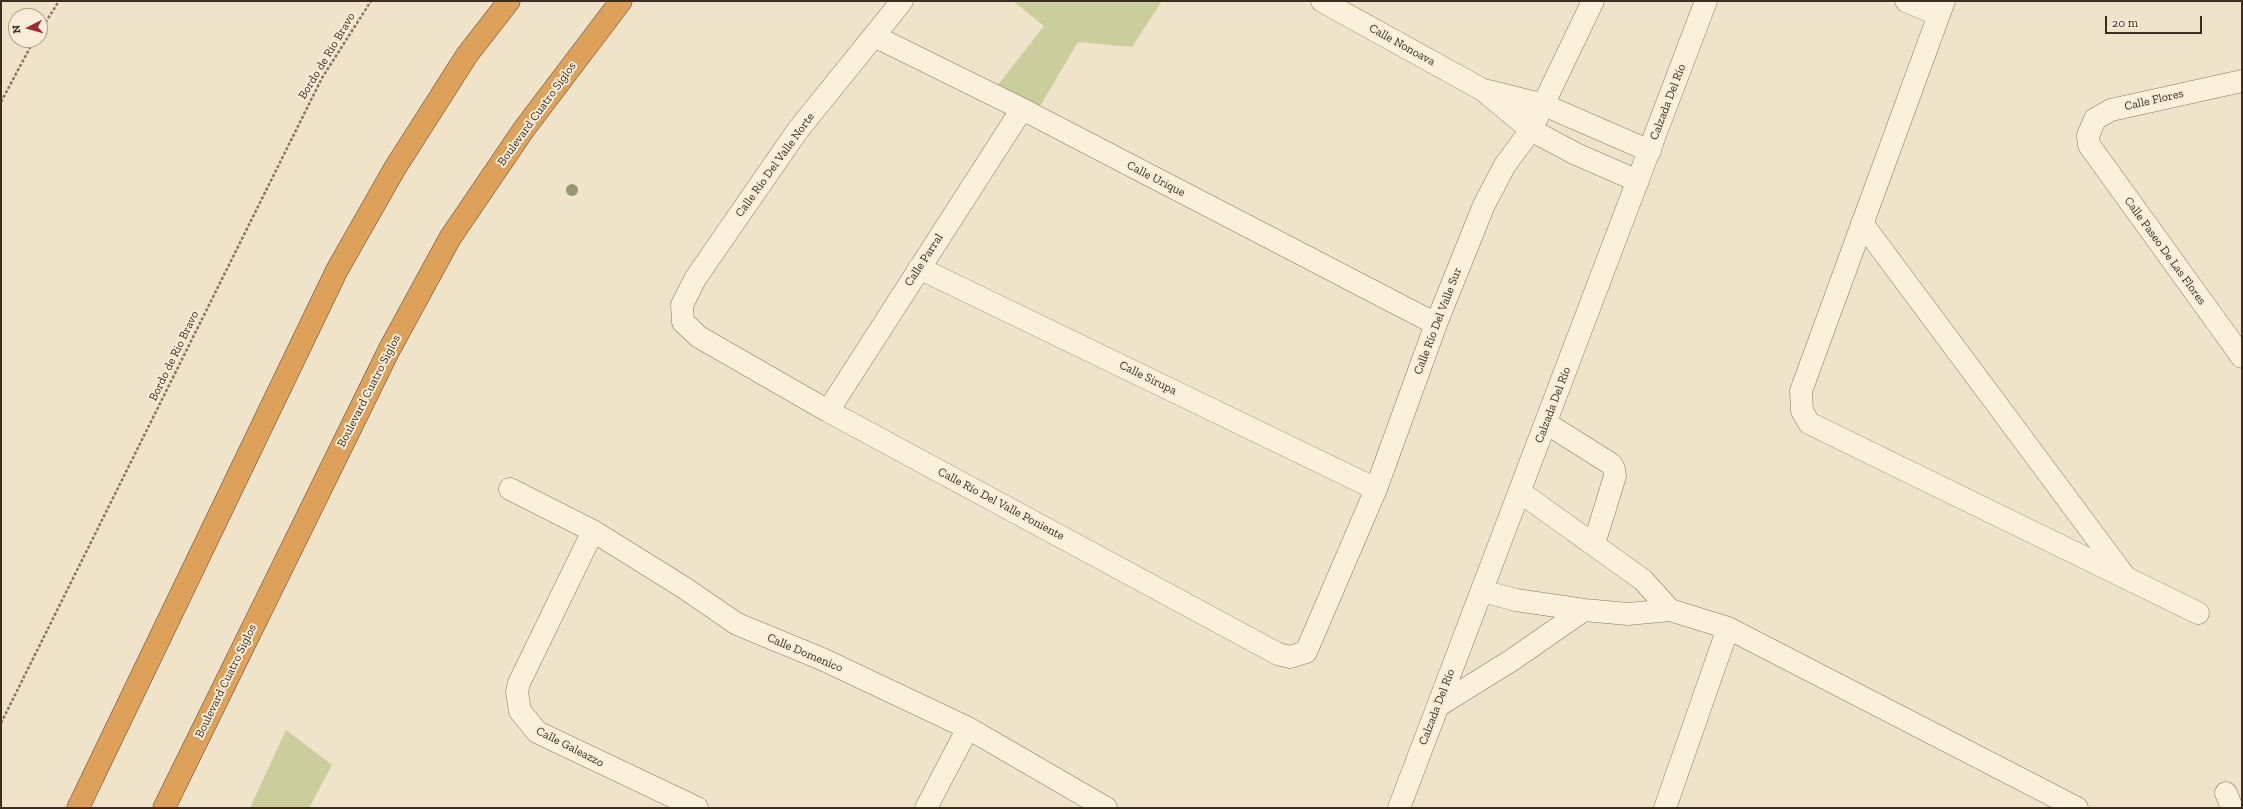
<!DOCTYPE html>
<meta charset="utf-8">
<style>
body{margin:0}
#map{position:relative;width:2243px;height:809px;overflow:hidden;background:#efe3c9;font-family:"Zilla Slab",serif}
canvas{display:block}
.frame{position:absolute;inset:0;border:2px solid #3d2d20;pointer-events:none}
.north{position:absolute;left:8px;top:8px;width:40px;height:40px;box-sizing:border-box;background:#f7edd8;border:1px solid #ada08e;border-radius:50%;rotate:264deg;font-size:11px;font-weight:700;line-height:16px;text-align:center;color:#3d2d20}
.north::after{content:'';display:block;margin:auto;width:14px;height:18px;background:#9c2c2f;clip-path:polygon(50% 0,100% 100%,50% 72%,0 100%)}
.scale{position:absolute;left:2105px;top:16px;width:97px;height:18px;box-sizing:border-box;border:2px solid #3d2d20;border-top:0;padding-left:5px;font-size:12px;line-height:14px;white-space:nowrap;color:#3d2d20;-webkit-text-stroke:3px #f7edd8;paint-order:stroke}
</style>
<div id="map">
<canvas width="2243" height="809"></canvas>
<div class="frame"></div>
<div class="north">N</div>
<div class="scale">20 m</div>
</div>
<script>
const context = document.querySelector('canvas').getContext('2d');
context.lineJoin = 'round';
function fillPath(path, color) {
  context.fillStyle = color;
  context.fill(path, 'evenodd');
}
function toPath(rows) {
  const path = new Path2D();
  for (const r of rows) {
    path.moveTo(r[0], r[1]);
    for (let i = 2; i < r.length; i += 2) path.lineTo(r[i], r[i + 1]);
  }
  return path;
}
function stroke(path, color, width, dash) {
  context.strokeStyle = color;
  context.lineWidth = width;
  context.lineCap = dash ? 'butt' : 'round';
  context.setLineDash(dash || []);
  context.stroke(path);
}
function write(font, color, halo, rows, align = 'center') {
  context.font = font + ' "Zilla Slab",serif';
  context.lineWidth = 4;
  context.setLineDash([]);
  context.textBaseline = 'middle';
  context.strokeStyle = halo;
  context.fillStyle = color;
  for (const [text, x, y, turn = 0] of rows) {
    context.save();
    context.translate(x, y);
    context.rotate((+turn || 0) * Math.PI / 180);
    context.textAlign = isNaN(turn) ? turn : align;
    if (halo) context.strokeText(text, 0, 0);
    context.fillText(text, 0, 0);
    context.restore();
  }
}
fillPath(toPath([
 [1013,1,1162,1,1132,47,1078,42,1040,106,998,85,1044,26],
 [286,730,332,765,309,808,250,808]
]), '#cace9c');
const minor = toPath([
 [902,1,798,130,726,234,695,279,682,305,683,322,699,337,828,411,1278,654,1290,657,1306,652,1376,489,1436,324,1484,205,1505,165,1531,130,1593,1],
 [1322,1,1483,90,1531,130,1576,154,1638,181],
 [1906,1,1939,15],
 [1944,1,1801,391,1802,411,1809,423,2198,613],
 [874,36,1022,109,1436,324],
 [2242,81,2111,110,2095,119,2088,136,2089,145,2242,357],
 [1488,91,1544,105,1650,151],
 [1862,223,2126,578],
 [919,268,1376,489],
 [828,411,1022,109],
 [1546,423,1611,464,1614,469,1615,476,1594,544],
 [510,489,593,531,683,587,737,624,822,659,968,728,1106,808],
 [1520,492,1643,580,1670,610],
 [593,531,519,683,517,692,520,711,537,732,697,808],
 [1482,591,1516,600,1584,610,1628,614,1670,610,1728,628,2077,808],
 [1438,706,1512,660,1584,610],
 [2226,793,2232,808],
 [926,808,968,728],
 [1399,808,1706,1],
 [1665,808,1728,628]
]);
const highway = toPath([
 [78,808,337,270,395,168,467,55,509,1],
 [164,808,389,350,450,238,524,129,621,1]
]);
stroke(minor, '#8c755d', 23);
stroke(highway, '#5a4331', 23);
stroke(toPath([
 [40,31,59,1],
 [1,102,34,40],
 [1,723,322,78,371,1]
]), '#8c755d', 2.5, [3, 2]);
stroke(minor, '#faf0dc', 22);
stroke(highway, '#dea15a', 22);
context.fillStyle = '#969770';
for (const [x, y] of [
 [572,190]
]) {
  context.beginPath();
  context.arc(x, y, 6, 0, 2 * Math.PI);
  context.fill();
}
write('12px', '#3d2d20', '#f7edd8', [
 ["Calle Nonoava",1402,45,29],
 ["Bordo de Rio Bravo",327,56,-59],
 ["Calle Flores",2154,100,-13],
 ["Calzada Del Río",1668,102,-69],
 ["Boulevard Cuatro Siglos",537,114,-54],
 ["Calle Río Del Valle Norte",775,165,-54],
 ["Calle Urique",1156,179,27],
 ["Calle Paseo De Las Flores",2165,251,54],
 ["Calle Parral",924,260,-57],
 ["Calle Río Del Valle Sur",1438,321,-69],
 ["Bordo de Rio Bravo",174,356,-64],
 ["Calle Sirupa",1148,378,26],
 ["Boulevard Cuatro Siglos",369,391,-63],
 ["Calzada Del Río",1553,405,-69],
 ["Calle Río Del Valle Poniente",1001,504,28],
 ["Calle Domenico",805,653,23],
 ["Boulevard Cuatro Siglos",226,681,-64],
 ["Calzada Del Río",1437,707,-69],
 ["Calle Galeazzo",570,747,27]
]);
</script>
